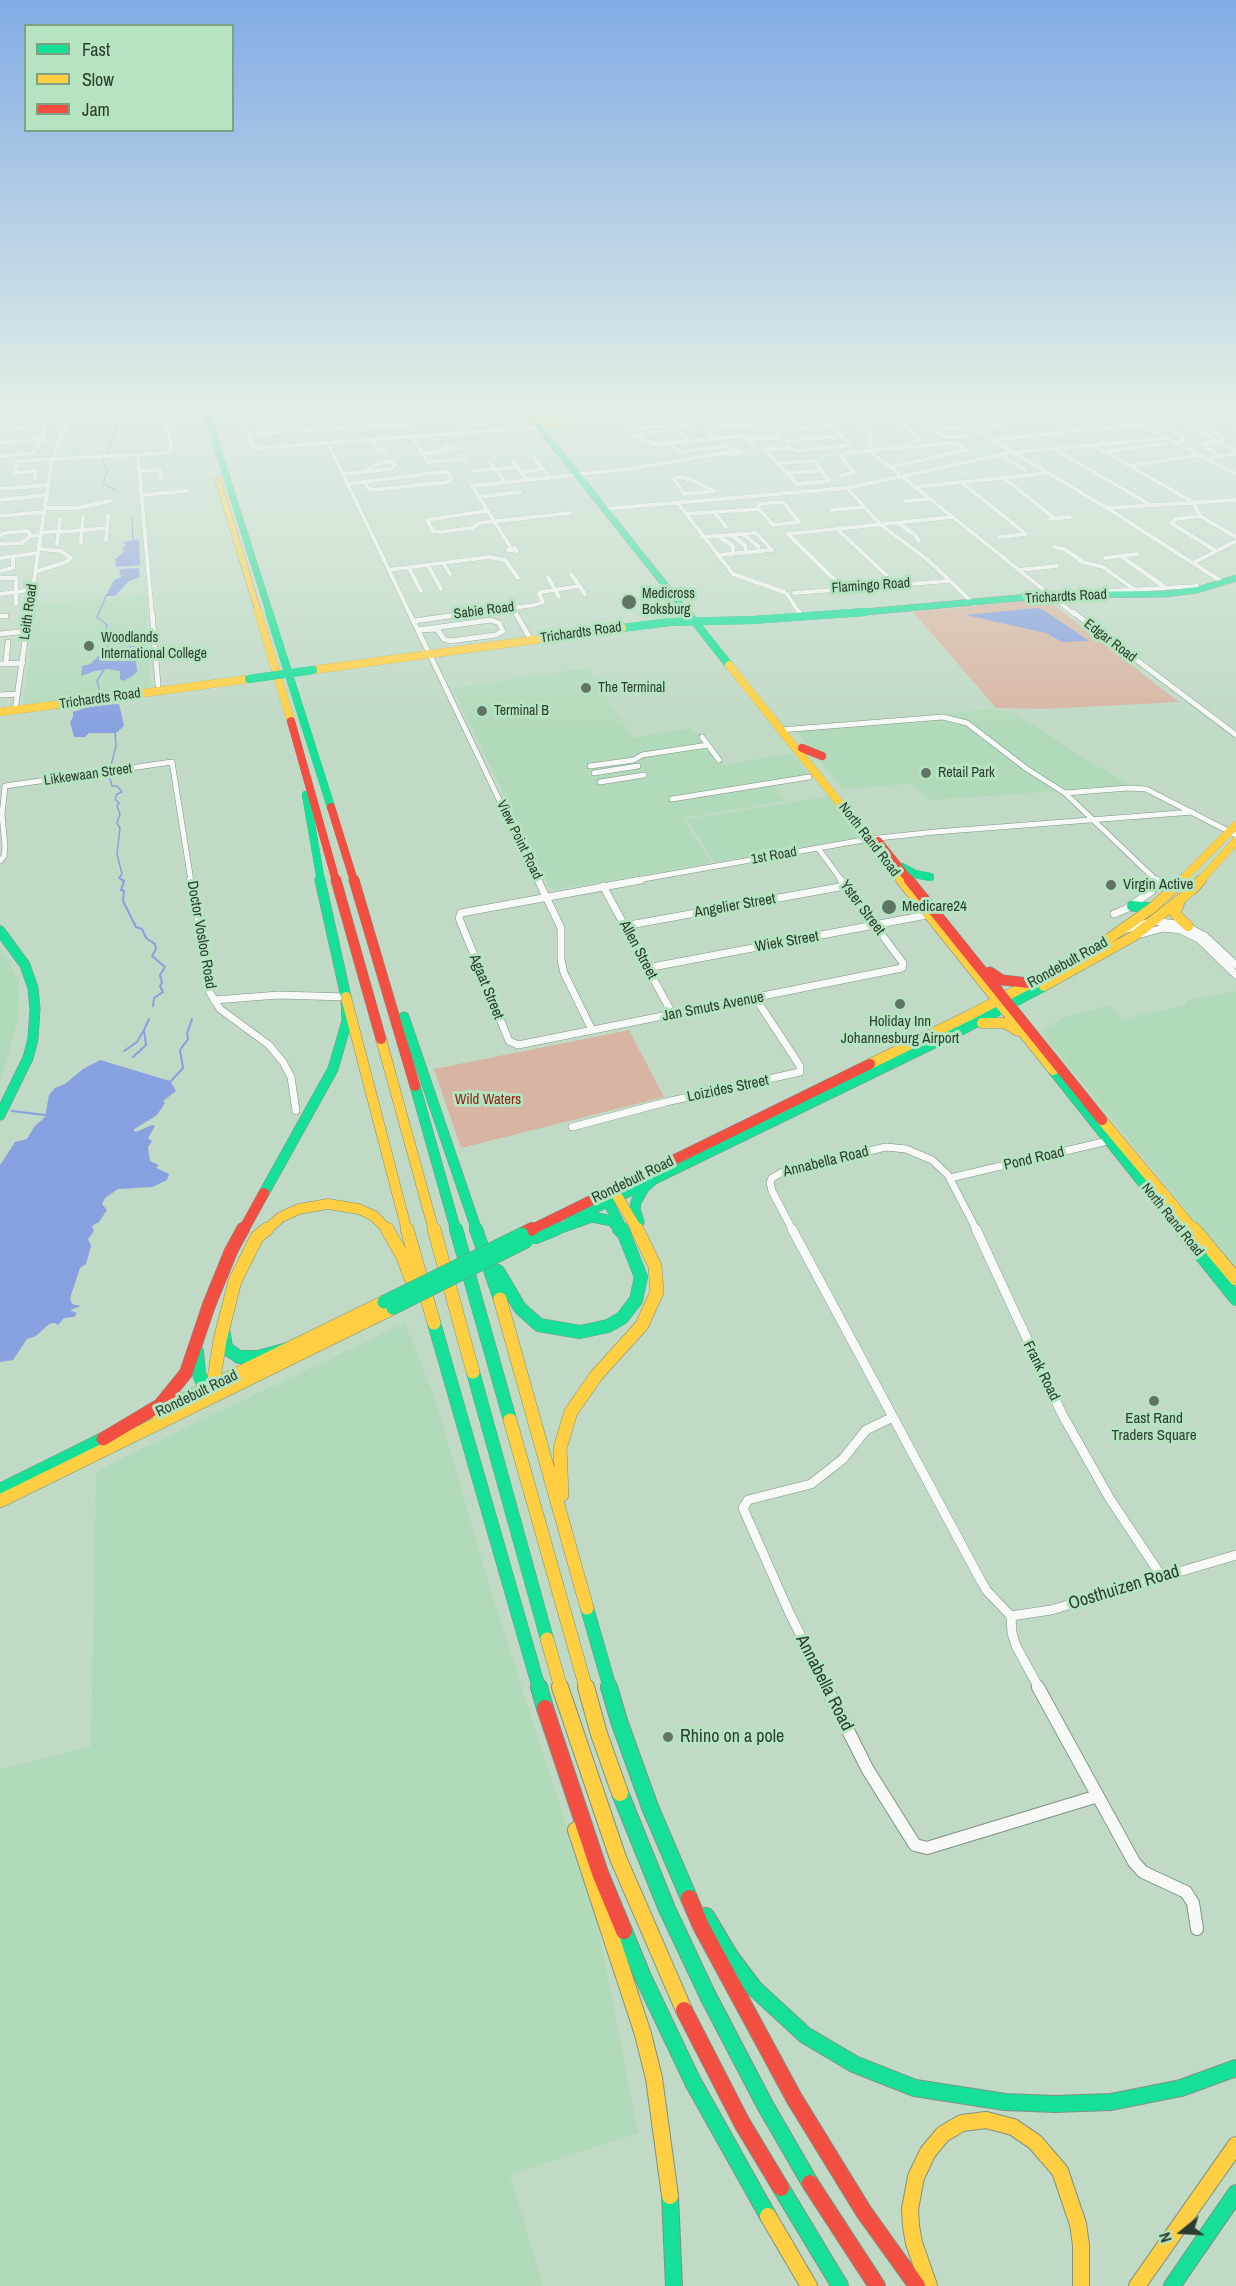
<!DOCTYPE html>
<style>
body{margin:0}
#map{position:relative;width:1236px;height:2286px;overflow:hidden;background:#c0dac6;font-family:"Archivo Narrow",sans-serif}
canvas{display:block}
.legend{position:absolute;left:24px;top:24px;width:210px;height:108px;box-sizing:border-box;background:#b6e4c0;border:2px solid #7ea186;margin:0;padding:8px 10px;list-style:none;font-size:18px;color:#2b3d2f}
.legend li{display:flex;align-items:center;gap:12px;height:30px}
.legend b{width:30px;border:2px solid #7ea186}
.north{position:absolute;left:1152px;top:2202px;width:60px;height:60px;-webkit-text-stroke:4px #b6e4c0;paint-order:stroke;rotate:252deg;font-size:16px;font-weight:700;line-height:24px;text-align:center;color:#2b3d2f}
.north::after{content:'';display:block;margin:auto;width:21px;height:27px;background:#2b3d2f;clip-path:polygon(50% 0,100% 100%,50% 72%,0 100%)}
</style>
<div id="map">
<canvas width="1236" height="2286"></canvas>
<ul class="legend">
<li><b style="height:8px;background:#16e098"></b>Fast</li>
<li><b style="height:8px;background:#ffcf43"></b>Slow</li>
<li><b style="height:8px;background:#f24e42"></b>Jam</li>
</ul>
<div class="north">N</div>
</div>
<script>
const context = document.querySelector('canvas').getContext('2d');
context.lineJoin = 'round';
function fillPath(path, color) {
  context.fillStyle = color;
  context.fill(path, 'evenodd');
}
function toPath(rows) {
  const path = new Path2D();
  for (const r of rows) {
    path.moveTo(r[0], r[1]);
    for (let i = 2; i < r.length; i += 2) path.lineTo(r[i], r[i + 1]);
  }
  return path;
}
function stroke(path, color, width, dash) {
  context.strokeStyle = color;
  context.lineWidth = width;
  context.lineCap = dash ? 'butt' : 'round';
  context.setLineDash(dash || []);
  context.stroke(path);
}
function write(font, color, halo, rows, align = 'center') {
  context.font = font + ' "Archivo Narrow",sans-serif';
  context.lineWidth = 6;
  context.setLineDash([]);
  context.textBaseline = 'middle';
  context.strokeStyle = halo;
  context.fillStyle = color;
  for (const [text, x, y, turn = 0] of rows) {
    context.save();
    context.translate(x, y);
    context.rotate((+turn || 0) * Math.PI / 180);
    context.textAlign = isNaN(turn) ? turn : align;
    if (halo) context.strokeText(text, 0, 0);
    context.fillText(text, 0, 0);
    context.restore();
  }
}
fillPath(toPath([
 [146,595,151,687,23,705,36,604],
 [588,668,632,738,691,728,694,733,703,734,724,765,792,753,810,777,772,784,785,801,683,818,711,863,554,890,549,888,453,688],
 [993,709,1013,712,1085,759,1132,786,930,800,910,784,842,789,794,727],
 [831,796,863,837,714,862,687,819],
 [0,948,18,979,19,994,18,1018,0,1084],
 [1236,991,1236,1271,1040,1031,1065,1017,1110,1005,1123,1019,1185,1005,1188,1000],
 [405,1323,436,1402,494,1602,597,1920,638,2133,510,2175,543,2286,0,2286,0,1769,91,1746,96,1474,116,1461]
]), '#b1daba');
fillPath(toPath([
 [1046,599,1179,702,1044,709,996,708,913,612],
 [629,1030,664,1097,461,1148,434,1069]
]), '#d8b5a3');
fillPath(toPath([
 [139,539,140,565,116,567,115,559,125,551,121,549,126,545,122,542],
 [139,568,140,577,129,581,115,596,106,596,114,580,121,577,119,569],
 [1035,608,1042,609,1089,641,1062,642,1046,633,966,615],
 [131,646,137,646,141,649,136,658,137,672,131,677,123,681,120,679,120,671,108,669,95,671,81,676,82,666,90,664,105,650],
 [103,702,104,705,119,704,124,726,116,733,89,733,85,737,74,737,70,722,73,717,73,712],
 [100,1060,170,1081,176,1091,163,1101,165,1103,157,1115,133,1130,136,1132,152,1125,155,1126,148,1138,152,1141,148,1147,150,1161,159,1165,156,1167,158,1169,169,1174,167,1180,152,1187,118,1189,105,1198,102,1204,107,1210,99,1222,92,1226,94,1231,88,1239,91,1246,86,1264,80,1268,70,1298,72,1304,81,1306,70,1310,77,1313,74,1317,64,1318,58,1325,55,1323,49,1324,36,1336,27,1339,13,1360,0,1362,0,1165,15,1142,27,1139,34,1127,45,1117,49,1095,55,1088,65,1084,83,1069]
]), '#87a0e0');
stroke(toPath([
 [116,490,103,484,107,470,103,462,117,426,120,409],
 [132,517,133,541],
 [107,594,97,617,107,625,105,632,111,638,107,644,110,652],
 [101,696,97,681,105,668],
 [110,769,116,746,115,731],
 [109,774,112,786,117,786,122,792,117,794,115,799,119,803,117,806,120,814,117,823,120,828,117,854,122,874,119,878,124,881]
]), '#87a0e0', 1.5);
stroke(toPath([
 [122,880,124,881,121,890,124,891,123,901,136,927,142,929,146,938,155,944,156,949,152,956,165,967,160,975,162,983,160,986,163,992,154,998,153,1006],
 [124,1051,137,1042,144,1030],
 [133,1057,146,1045,144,1030,149,1019],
 [170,1082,183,1068,180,1050,188,1039,187,1034,192,1019],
 [12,1111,45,1115]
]), '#87a0e0', 2);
const streetFar4 = toPath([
 [239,409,253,446,257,448,544,427],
 [283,409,292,431],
 [326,409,335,428],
 [370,409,379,425],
 [413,409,421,423],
 [456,409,463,421],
 [626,409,640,427],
 [664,409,677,424],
 [702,409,713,421],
 [734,409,743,419],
 [884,409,921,440,911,442],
 [941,409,1107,508,1224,583],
 [1151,409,1174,422],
 [616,410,620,409],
 [1112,410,1236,474],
 [830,412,868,426,871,431,870,451],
 [653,414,668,413],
 [915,414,943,437,966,437],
 [915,414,928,412],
 [0,416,60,412],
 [842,416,861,414,857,409],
 [953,416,1008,409],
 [1179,420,1236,451],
 [924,422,939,420],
 [1157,423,1183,436],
 [466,427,505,421,498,409],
 [1207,428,1226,439,1201,444,1216,453],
 [627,429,851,409],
 [0,430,45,426,42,439],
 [676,430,688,441,654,444,632,435,676,430],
 [934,430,1115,412],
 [775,431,830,426,851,445,798,451,791,448],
 [248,434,463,420],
 [412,437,428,462,466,459],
 [712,438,705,428,763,423,768,424,780,437,749,440],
 [42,439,45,440,39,440,42,439],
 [373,440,379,452,386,451,384,449],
 [993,440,1140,424],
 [688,441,743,436,756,448],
 [785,441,841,436],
 [1175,442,1183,441,1183,435,1187,432,1198,430],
 [0,443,40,439],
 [328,443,410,614],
 [669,443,680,452,724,446,730,448],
 [1093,445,1193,502,1200,516,1236,537],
 [447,446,459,448,437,452,447,446],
 [766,449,791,448,788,444],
 [1054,449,1149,504],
 [732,450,738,451,740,453,734,455,725,453,732,450],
 [765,450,797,484,829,481,815,461,779,463],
 [870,451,1074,614],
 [1104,452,1165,443],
 [421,453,437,452],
 [1001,455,1025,470],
 [0,456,33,453,41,441],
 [138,456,152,614],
 [1212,457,1236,454],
 [534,458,547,474],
 [512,460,527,480],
 [383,462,392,462,396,465,389,469,362,472,383,462],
 [490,463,503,479],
 [1130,466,1199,455],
 [139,471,160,470,161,479],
 [474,471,518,467],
 [521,472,543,469],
 [788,473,822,471],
 [343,474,362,472],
 [840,476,854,472,841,456,844,453,951,443,960,445,966,450,891,467],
 [679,477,692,480,714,491,684,494,674,479,679,477],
 [1004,478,1054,518],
 [35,479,36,471,15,473,17,461,167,453,171,449,171,444,162,409],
 [961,482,1026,534,1000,537],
 [347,484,441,472,448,473,452,479,448,482,373,490,368,488,364,482],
 [914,487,1049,473],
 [847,488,881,525,928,560,974,604],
 [0,489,48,485],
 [141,495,187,491],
 [478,497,520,492],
 [0,500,47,495],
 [905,501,928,499],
 [677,502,733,574,784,592],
 [780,502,785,504,799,522,773,525,759,509,759,504,780,502],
 [45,508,76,508,110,501],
 [1107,508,1236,500],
 [604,509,847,488,1009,453,1166,438],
 [832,510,865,507],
 [486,511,427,520,433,531,440,532,472,528,479,523,570,513],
 [714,512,726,527],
 [686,514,759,509],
 [0,516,44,512],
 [1200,516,1176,519,1171,523,1216,551],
 [1050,519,1070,517],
 [898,523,914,534,919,541],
 [836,528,897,585],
 [59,532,107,528],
 [41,533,59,531],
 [743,534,758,546,759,552],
 [731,535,745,545,746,553],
 [0,536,4,533,25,531,29,532,30,536],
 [718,536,733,546,733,554],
 [702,537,756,533,772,550,717,555],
 [106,540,108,516],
 [81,543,83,517],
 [0,544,22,543,30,536,41,535],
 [57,544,60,519],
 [1054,547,1064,549,1083,562,1103,567,1135,590],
 [511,548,472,486,628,469,725,453],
 [515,548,517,551,508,550,511,549,515,548],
 [1121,556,1166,588],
 [0,558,38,553],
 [1105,558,1137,554],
 [443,563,450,574],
 [1193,563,1236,541],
 [428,565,441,589],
 [409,568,421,591],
 [389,570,489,557,505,560,518,578],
 [1019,570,1057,566],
 [0,571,13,568,13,556],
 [35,572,66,562,71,558,61,551,39,549],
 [571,574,585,594],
 [548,577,559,597],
 [0,578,16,578,16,604],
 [843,588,788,534,952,517],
 [1095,592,1197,586],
 [794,593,948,581],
 [0,594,32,590],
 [787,594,800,614],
 [512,608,516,614],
 [29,614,52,459,72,409],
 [467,614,535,605,543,602,539,594,541,592,580,586]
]);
const streetFar3 = toPath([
 [152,612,158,685],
 [409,612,428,651],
 [515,612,531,640],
 [799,612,802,617],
 [1073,612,1236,735],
 [0,616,6,616],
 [414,621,478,612],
 [418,630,491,620,499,623,503,631,496,635,450,641,444,639,437,629,419,630],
 [0,634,27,631],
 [430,655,538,881],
 [6,663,8,642],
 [0,664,23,663],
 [0,695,18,694],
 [15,711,29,612],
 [780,730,943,717,967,723,1027,769,1065,793,1157,881],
 [702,737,708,745],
 [590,766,634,760,642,755,708,745,719,760],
 [594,773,638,766],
 [600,782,644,775],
 [1065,793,1128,788,1146,789,1236,835],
 [672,799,809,777],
 [818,848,842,881],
 [818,848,869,839,935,832,1193,812],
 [0,861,4,856,5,846,2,815,5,786,172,762,191,881],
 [632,881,818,848]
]);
const streetFar2 = toPath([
 [190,880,196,897,200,944,209,991,220,1009,269,1045,283,1062,291,1077,296,1111],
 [538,880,561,928,561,960,564,973,592,1030],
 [641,880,461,913,459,918,509,1041,518,1045,902,968,903,963,841,880],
 [603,886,673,1015],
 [1114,914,1126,909,1152,891,1158,883,1157,880],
 [624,926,845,886],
 [1124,930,1153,921,1184,925,1205,936,1236,965],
 [1138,935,1163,928,1181,930,1199,939,1236,975],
 [647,968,927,915],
 [214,1000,279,995,346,997],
 [572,1127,666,1102,800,1072,800,1066,756,999],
 [950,1178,1112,1140],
 [793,1231,772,1191,770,1183,772,1178,786,1170,886,1147,906,1149,932,1160,948,1175,977,1231]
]);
const streetFar1 = toPath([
 [792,1229,893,1417,866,1430,843,1459,811,1484,748,1500,743,1508,789,1612,827,1688],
 [976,1229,1062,1414,1110,1499,1162,1577],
 [893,1417,981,1581,987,1591,1011,1616,1012,1633,1016,1646,1039,1688],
 [1011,1616,1051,1610,1236,1555]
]);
const street = toPath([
 [826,1687,868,1770,915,1845,927,1848,1098,1796],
 [1038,1687,1134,1862,1143,1872,1186,1892,1193,1903,1197,1929]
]);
const fastFar4 = toPath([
 [205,409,270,614],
 [525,409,688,614],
 [843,614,1051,595,1164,594,1197,590,1236,578]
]);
const fastFar3 = toPath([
 [269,612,331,807],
 [687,612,729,665],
 [622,628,670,622,753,620,865,612],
 [306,795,321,881],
 [902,867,915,874,930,877]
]);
const fastFar2 = toPath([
 [1132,906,1152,908],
 [0,931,25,965,33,988,35,1009,33,1039,28,1058,0,1115],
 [404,1017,477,1231],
 [1053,1070,1181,1231],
 [415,1086,456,1231],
 [264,1193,333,1069,347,1021,346,997,320,880],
 [604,1194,623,1231],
 [570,1220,967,1027,1044,986],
 [639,1222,635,1209,636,1202,644,1188,653,1180],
 [552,1231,592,1217,612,1221,621,1231]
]);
const fastFar1 = toPath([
 [456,1229,510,1420],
 [476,1229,500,1299],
 [619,1229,622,1232],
 [1180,1229,1236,1299],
 [536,1237,556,1229],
 [498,1271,520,1308,539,1325,580,1332,608,1326,622,1318,636,1300,641,1277,622,1229],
 [434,1323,539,1688],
 [224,1334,226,1348,239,1357,258,1357,288,1349],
 [197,1352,199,1374,209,1398],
 [473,1372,547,1639],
 [0,1490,107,1437],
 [587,1608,610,1688]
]);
const fast = toPath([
 [539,1687,545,1708],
 [609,1687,619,1721,650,1807,689,1898],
 [620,1793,667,1909,708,1996,765,2105,810,2183],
 [706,1916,730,1956,754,1988,805,2035,854,2064,915,2088,1005,2102,1055,2104,1111,2102,1181,2088,1236,2068],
 [624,1931,642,1975,693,2082,768,2216],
 [781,2188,840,2286],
 [670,2196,674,2286],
 [1172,2286,1236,2193]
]);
const slowFar4 = toPath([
 [536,418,545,424,556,425],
 [218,480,259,614]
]);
const slowFar3 = toPath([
 [258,612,291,721],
 [729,665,902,881],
 [313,670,622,628],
 [0,712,249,679],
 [1181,881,1236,825],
 [1200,881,1236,841]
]);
const slowFar2 = toPath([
 [901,880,1053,1070],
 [1180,901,1175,914,1188,926],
 [1044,986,1134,936,1193,889,1201,880],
 [346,997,407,1231],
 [982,1023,1004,1023,1018,1031],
 [381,1039,434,1231],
 [870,1064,970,1015,1093,950,1152,908,1183,880],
 [1102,1120,1195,1231],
 [613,1189,638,1231],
 [265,1231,281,1217,299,1209,328,1204,359,1209,374,1216,389,1231]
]);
const slowFar1 = toPath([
 [387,1229,403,1257,417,1295],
 [407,1229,434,1323],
 [434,1229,473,1372],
 [1194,1229,1236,1279],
 [500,1299,587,1608],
 [216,1395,213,1385,220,1340,235,1281,257,1237,267,1229],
 [157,1413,384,1302],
 [510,1420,586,1688],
 [562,1495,560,1448,571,1412,596,1376,642,1325,657,1292,655,1266,637,1229],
 [0,1501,393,1308],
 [547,1639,561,1688]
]);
const slow = toPath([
 [560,1687,618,1858,684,2010],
 [586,1687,599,1734,620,1793],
 [576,1830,643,2034,654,2078,670,2196],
 [768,2216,809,2286],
 [929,2286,914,2243,911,2226,910,2209,916,2177,928,2152,943,2134,962,2123,986,2120,1013,2127,1035,2142,1060,2171,1078,2224,1081,2245,1081,2286],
 [1137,2286,1236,2145]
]);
const jamFar3 = toPath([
 [291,721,336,881],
 [802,748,822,756],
 [331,807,354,881],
 [878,841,910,881]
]);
const jamFar2 = toPath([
 [336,880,381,1039],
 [354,880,415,1086],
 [909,880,1102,1120],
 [990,972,1002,980,1029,983],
 [243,1231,264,1193],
 [529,1231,870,1064]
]);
const jamFar1 = toPath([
 [522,1234,532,1229],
 [103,1439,160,1405,186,1373,209,1305,231,1251,243,1229]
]);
const jam = toPath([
 [545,1708,600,1873,624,1931],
 [689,1898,701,1926,794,2098,864,2212,917,2286],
 [684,2010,742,2123,781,2188],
 [810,2183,877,2286]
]);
stroke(streetFar4, '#7f9284', 4.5);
stroke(streetFar3, '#7f9284', 6);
stroke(streetFar2, '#7f9284', 8);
stroke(streetFar1, '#7f9284', 10);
stroke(street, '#7f9284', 14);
stroke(fastFar4, '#7f9284', 7);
stroke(fastFar3, '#7f9284', 8);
stroke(fastFar2, '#7f9284', 11);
stroke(fastFar1, '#7f9284', 14);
stroke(fast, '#7f9284', 18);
stroke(slowFar4, '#7f9284', 7);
stroke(slowFar3, '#7f9284', 8);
stroke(slowFar2, '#7f9284', 11);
stroke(slowFar1, '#7f9284', 14);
stroke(slow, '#7f9284', 18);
stroke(jamFar3, '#7f9284', 8);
stroke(jamFar2, '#7f9284', 11);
stroke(jamFar1, '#7f9284', 14);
stroke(jam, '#7f9284', 18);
stroke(streetFar4, '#f6f9f6', 4);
stroke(streetFar3, '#f6f9f6', 5);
stroke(streetFar2, '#f6f9f6', 7);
stroke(streetFar1, '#f6f9f6', 9);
stroke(street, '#f6f9f6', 12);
stroke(fastFar4, '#16e098', 6);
stroke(fastFar3, '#16e098', 8);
stroke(fastFar2, '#16e098', 10);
stroke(fastFar1, '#16e098', 13);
stroke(fast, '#16e098', 16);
stroke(slowFar4, '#ffcf43', 6);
stroke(slowFar3, '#ffcf43', 8);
stroke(slowFar2, '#ffcf43', 10);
stroke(slowFar1, '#ffcf43', 13);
stroke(slow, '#ffcf43', 16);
stroke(jamFar3, '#f24e42', 8);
stroke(jamFar2, '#f24e42', 10);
stroke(jamFar1, '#f24e42', 13);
stroke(jam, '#f24e42', 16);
const fastBridgeFar1 = toPath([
 [249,679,313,670]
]);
const fastBridge = toPath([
 [384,1302,522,1234],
 [393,1308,527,1241]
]);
stroke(fastBridgeFar1, '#7f9284', 8, []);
stroke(fastBridge, '#7f9284', 14, []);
stroke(fastBridgeFar1, '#16e098', 8);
stroke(fastBridge, '#16e098', 13);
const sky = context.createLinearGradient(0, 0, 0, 729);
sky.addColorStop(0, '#81ace5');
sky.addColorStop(0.56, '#e3eee5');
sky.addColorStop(1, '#e3eee500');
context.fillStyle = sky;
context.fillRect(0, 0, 1236, 729);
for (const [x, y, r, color] of [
 [629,602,8,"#5f7464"],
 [89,646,6,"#5f7464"],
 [586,688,6,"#5f7464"],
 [482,711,6,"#5f7464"],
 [926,773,6,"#5f7464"],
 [1111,885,6,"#5f7464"],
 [889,907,8,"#5f7464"],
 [900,1004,6,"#5f7464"],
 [1154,1401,6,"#5f7464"],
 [668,1737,6,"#5f7464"]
]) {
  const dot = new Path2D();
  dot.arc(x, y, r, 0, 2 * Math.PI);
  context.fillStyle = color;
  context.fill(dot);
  stroke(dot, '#b6e4c0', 2);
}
write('14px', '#2b3d2f', '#b6e4c0', [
 ["Flamingo Road",871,586,-4],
 ["Trichardts Road",1066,597,-3],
 ["Sabie Road",484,611,-7],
 ["Leith Road",29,612,-82],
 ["Trichardts Road",581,633,-8],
 ["Edgar Road",1110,641,37],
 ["Trichardts Road",100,699,-8],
 ["Likkewaan Street",88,775,-8],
 ["View Point Road",519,840,64],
 ["North Rand Road",869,840,52],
 ["1st Road",774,856,-10],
 ["North Rand Road",1172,1220,51]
]);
write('14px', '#2b3d2f', '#b6e4c0', [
 ["Medicross",642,594],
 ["Boksburg",642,610],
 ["Woodlands",101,638],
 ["International College",101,654],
 ["The Terminal",598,688],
 ["Terminal B",494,711],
 ["Retail Park",938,773]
], 'left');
write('15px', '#2b3d2f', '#b6e4c0', [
 ["Virgin Active",1123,885],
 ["Medicare24",902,907],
 ["Holiday Inn",900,1022,"center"],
 ["Johannesburg Airport",900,1039,"center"],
 ["East Rand",1154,1419,"center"],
 ["Traders Square",1154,1436,"center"]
], 'left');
write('15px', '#2b3d2f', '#b6e4c0', [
 ["Angelier Street",735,906,-10],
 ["Yster Street",862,908,53],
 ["Doctor Vosloo Road",201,935,80],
 ["Wiek Street",787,942,-10],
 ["Allen Street",638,950,62],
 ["Rondebult Road",1068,963,-29],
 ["Agaat Street",486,987,68],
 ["Jan Smuts Avenue",713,1007,-11],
 ["Loizides Street",728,1089,-12],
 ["Pond Road",1034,1159,-13],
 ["Annabella Road",826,1162,-14],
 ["Rondebult Road",633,1180,-26],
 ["Frank Road",1041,1371,64],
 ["Rondebult Road",197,1394,-26]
]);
write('15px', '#8f2314', '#b6e4c0', [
 ["Wild Waters",488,1100]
]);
write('18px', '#2b3d2f', '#b6e4c0', [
 ["Oosthuizen Road",1124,1588,-17],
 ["Annabella Road",824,1683,63]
]);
write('18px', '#2b3d2f', '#b6e4c0', [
 ["Rhino on a pole",680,1737]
], 'left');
</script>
